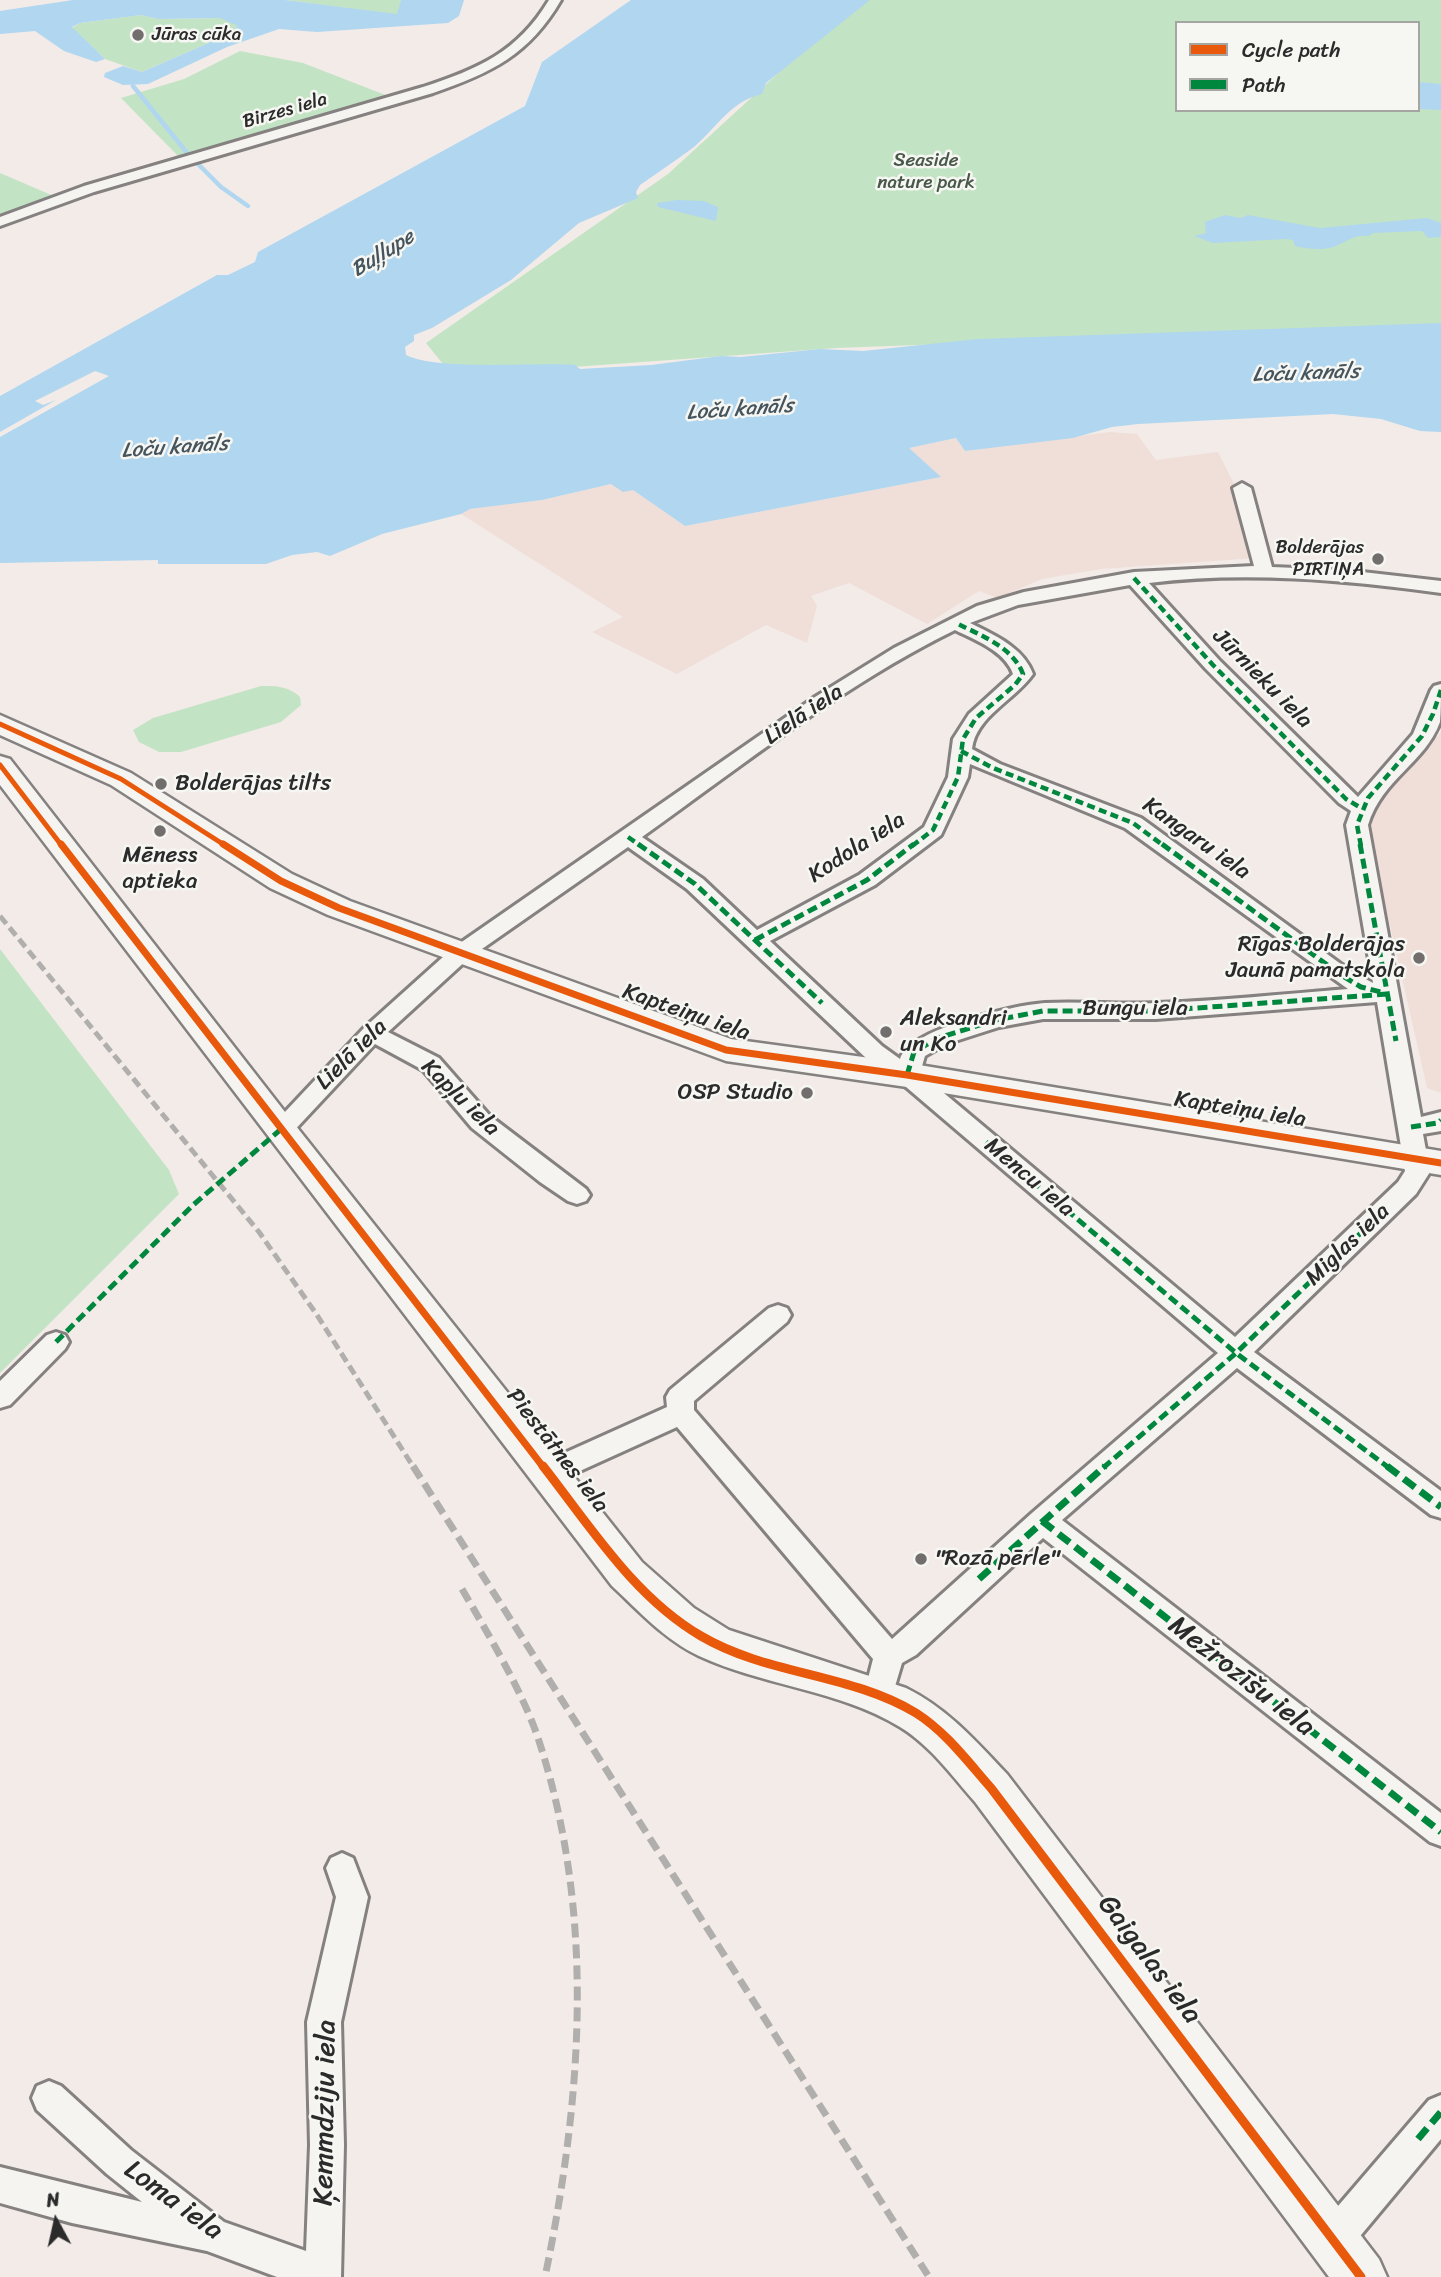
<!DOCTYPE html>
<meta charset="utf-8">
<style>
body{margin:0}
#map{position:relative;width:1441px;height:2277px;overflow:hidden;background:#f2ebe8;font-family:Sriracha,sans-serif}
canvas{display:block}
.legend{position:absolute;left:1175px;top:21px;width:245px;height:91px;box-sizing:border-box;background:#f6f6f2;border:2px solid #a5a5a2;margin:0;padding:9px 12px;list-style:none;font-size:21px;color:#2b2b2b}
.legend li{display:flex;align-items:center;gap:14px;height:35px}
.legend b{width:35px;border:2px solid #a5a5a2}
.north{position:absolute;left:21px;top:2186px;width:70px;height:70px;-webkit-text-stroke:5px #f6f6f2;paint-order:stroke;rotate:352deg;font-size:19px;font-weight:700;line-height:28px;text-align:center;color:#2b2b2b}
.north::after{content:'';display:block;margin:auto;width:24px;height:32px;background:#2b2b2b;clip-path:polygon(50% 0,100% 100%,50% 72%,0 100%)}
</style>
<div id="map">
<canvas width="1441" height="2277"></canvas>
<ul class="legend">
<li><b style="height:9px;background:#e8590c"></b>Cycle path</li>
<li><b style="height:9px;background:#00873e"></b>Path</li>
</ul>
<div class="north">N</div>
</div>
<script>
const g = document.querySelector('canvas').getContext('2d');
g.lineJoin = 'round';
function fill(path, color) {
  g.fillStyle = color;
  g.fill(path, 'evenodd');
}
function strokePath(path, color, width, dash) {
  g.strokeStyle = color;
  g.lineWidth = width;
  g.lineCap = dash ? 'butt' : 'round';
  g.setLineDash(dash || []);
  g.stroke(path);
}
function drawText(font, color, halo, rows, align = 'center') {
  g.font = font + ' Sriracha,sans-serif';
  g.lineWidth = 5;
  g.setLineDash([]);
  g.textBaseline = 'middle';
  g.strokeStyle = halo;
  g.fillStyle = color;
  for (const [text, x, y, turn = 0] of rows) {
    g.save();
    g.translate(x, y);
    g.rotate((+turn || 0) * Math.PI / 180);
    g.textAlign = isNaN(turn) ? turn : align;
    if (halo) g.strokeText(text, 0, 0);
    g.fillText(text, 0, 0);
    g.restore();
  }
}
const built = new Path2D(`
 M 1110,432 L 1137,434 L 1156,460 L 1218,452 L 1235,486 L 1256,558 L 1101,569 L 1042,579 L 998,598 L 979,591 L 927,624 L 849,583 L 811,596 L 817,606 L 807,643 L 766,625 L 677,674 L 592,632 L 623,617 L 461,514 L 469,509 L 542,500 L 611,484 L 633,490 L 685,526 L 940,477 L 908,448 L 956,438 L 965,451 Z
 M 1441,732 L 1441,1093 L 1427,1088 L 1368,828 L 1376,802 Z`);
const green = new Path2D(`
 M 285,0 L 401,0 L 398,15 Z
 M 864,0 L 1441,0 L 1441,326 L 836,348 L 490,373 L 447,369 L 426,343 L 668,174 L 845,12 ZM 1177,23 L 1418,23 L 1418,110 L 1177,110 Z
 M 141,15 L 158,19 L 221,18 L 239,26 L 220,38 L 142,72 L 105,59 L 72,28 L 80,23 Z
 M 240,51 L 303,63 L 388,96 L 179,157 L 121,98 L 184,79 Z
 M 0,173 L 56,197 L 0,217 Z
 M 261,686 C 277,686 288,686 300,697 L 301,705 L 281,722 L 181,752 L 159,752 L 139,742 L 133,730 L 153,718 Z
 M 0,949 L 169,1170 L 179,1194 L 0,1373 Z`);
const water = new Path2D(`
 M 73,0 L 285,0 L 397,14 L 401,0 L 464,0 L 459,16 L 448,23 L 317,32 L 279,29 L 227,47 L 148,84 L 123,85 L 104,77 L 105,73 L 123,66 L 142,72 L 220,38 L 238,26 L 220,18 L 158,19 L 141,15 L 80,23 L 72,27 L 105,59 L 96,62 L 64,51 L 35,31 L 0,34 L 0,11 Z
 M 631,0 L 870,0 L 766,83 L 762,94 C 731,101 716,128 694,147 C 677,160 658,172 640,185 L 636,192 L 638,198 L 579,223 L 511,280 L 432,328 L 414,335 L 414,341 L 405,347 L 406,355 C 437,371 535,362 575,365 L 580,369 L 651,365 L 721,356 L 741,357 L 820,349 L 863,351 L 978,339 L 1441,323 L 1441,432 L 1420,431 L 1381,419 L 1333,414 L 1138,424 L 1112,427 L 1073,438 L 965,451 L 956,438 L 909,448 L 941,477 L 685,526 L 633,490 L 623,492 L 611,484 L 542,500 L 470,509 L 461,514 L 382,534 L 330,556 L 317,552 L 292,555 L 266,564 L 158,564 L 158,560 L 0,563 L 0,396 L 217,275 L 228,275 L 255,262 L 258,252 L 525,106 L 542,62 Z
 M 1418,82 L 1441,84 L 1441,110 L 1418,109 Z
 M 677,200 L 704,201 L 718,207 L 716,221 L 658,207 L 657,203 Z
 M 1225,215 L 1241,218 L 1248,215 L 1320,228 L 1427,218 L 1441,223 L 1441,237 L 1428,238 L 1422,231 L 1373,233 L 1369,236 C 1354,235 1350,240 1336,246 C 1323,251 1308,249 1295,246 L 1293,240 L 1286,239 L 1213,243 L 1194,236 L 1206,233 L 1205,222 Z`);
const pier = new Path2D(`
 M 95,371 L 109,376 L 0,437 L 0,432 L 56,400 L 43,405 L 35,401 Z`);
const stream = new Path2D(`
 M 133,86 L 188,154
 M 196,162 L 221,187 L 248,206`);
const street = new Path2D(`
 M 549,0 L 561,0 C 529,55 491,73 433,93 L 94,192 L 0,226 L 0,217 L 84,186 L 423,87 C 478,69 518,52 549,0 Z
 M 1242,483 L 1251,488 L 1272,567 L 1345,570 L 1441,581 L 1441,593 C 1344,580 1246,571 1149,583 L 1220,661 L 1358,797 L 1413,734 L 1431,690 L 1434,686 L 1441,684 C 1441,696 1441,712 1440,722 C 1425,763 1382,779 1368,825 L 1421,1117 L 1441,1112 L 1441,1131 L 1423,1134 L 1430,1172 L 1416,1194 L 1254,1352 L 1441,1491 L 1441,1518 L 1431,1515 L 1237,1368 L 1062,1520 L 1441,1813 L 1441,1846 L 1430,1842 L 1043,1538 L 916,1655 L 902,1663 L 890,1703 L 879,1707 L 868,1703 L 864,1694 L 873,1659 L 677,1427 L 560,1480 L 550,1483 L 540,1480 L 536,1472 L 540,1464 L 667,1407 L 666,1397 L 670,1390 L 769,1308 L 778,1305 L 787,1308 L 791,1315 L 787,1322 L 694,1401 L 694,1410 L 892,1639 L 1032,1513 L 1218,1353 L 899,1081 L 866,1058 L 687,889 L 628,847 L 469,958 L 388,1032 L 439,1058 L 490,1116 L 586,1189 L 590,1195 L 586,1201 L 577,1204 L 568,1201 L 540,1182 L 472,1128 L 423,1070 L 375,1044 L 289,1136 L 280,1138 L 271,1136 L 268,1130 L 364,1028 L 453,948 L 815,697 L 894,648 L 977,606 L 1024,592 L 1134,572 L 1254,566 L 1233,488 ZM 1130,585 L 1206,669 L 1339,803 L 1351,811 L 1346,825 L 1373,983 L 1349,970 L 1141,818 L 1000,764 L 972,749 C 976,716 1015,700 1033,674 C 1023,647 994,635 970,623 L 1018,605 ZM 955,630 C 975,640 1005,651 1013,674 L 969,714 L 953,739 L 948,777 L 924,827 L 859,875 L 757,930 L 703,879 L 642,837 C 743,765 843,685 955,630 ZM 970,764 L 1125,828 L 1348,989 C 1284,994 1220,1001 1157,1003 C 1119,1005 1082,1001 1045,1003 C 1014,1005 909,1029 900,1059 L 882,1046 L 770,941 L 875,885 L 941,835 L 968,777 ZM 1377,1002 L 1405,1171 L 1398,1182 L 1235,1337 L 920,1073 L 925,1056 L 946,1044 L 999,1027 L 1043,1019 L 1156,1019 Z
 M 56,1332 L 65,1335 L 69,1342 L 65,1349 L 10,1405 L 0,1408 L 0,1381 L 47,1335 Z
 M 342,1853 L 353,1858 L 368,1897 L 341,2022 L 344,2145 L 341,2277 L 277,2277 L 207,2251 L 72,2223 L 0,2203 L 0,2167 L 142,2202 L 107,2174 L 37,2110 L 32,2098 L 37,2086 L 49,2081 L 61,2086 L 131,2150 L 224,2222 L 306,2251 L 310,2145 L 307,2022 L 336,1897 L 326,1868 L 331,1858 Z
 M 1441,2095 L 1441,2139 L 1346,2253 L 1333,2258 L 1320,2253 L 1315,2240 L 1320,2227 L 1429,2100 Z`);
const secondary = new Path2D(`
 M 0,715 L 131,773 L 292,874 L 350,901 L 731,1039 L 907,1063 L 1441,1151 L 1441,1175 L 907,1087 L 726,1061 L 328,915 L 270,888 L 111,785 L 0,735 Z
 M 0,756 L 10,759 L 292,1121 L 642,1562 L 694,1608 L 729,1630 L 906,1688 C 948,1709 975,1740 1007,1774 L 1379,2259 L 1387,2277 L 1329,2277 L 975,1802 C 952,1776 930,1745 900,1727 C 840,1690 764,1686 699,1656 C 665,1640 639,1611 612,1586 L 0,785 Z`);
const railFar1 = new Path2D(`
 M 0,916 L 259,1232 L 317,1315 L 414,1468`);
const rail = new Path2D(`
 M 413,1466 L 929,2277
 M 462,1589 C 487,1632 524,1694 539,1741 C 596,1916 582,2099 545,2277`);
const quietFar2 = new Path2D(`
 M 1134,578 L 1213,665 L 1346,799 L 1361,808
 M 961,751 L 993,768 L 1133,823 L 1164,846
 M 628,837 L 641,846
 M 912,846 L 933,830 L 958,777 L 963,739 L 976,718 L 1015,685 L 1023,674 C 1013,647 980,635 956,623
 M 1361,846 L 1357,825 L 1368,798 L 1422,736 L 1433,714 L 1441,690`);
const quietFar1 = new Path2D(`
 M 638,844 L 695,884 L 822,1003
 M 1162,844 L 1341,975 L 1361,987 L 1381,992
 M 1360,844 L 1396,1041
 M 755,940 L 867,880 L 914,844
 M 907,1075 L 914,1052 L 938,1038 L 996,1020 L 1043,1011 L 1156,1011 L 1388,994
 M 1411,1127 L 1438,1123 L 1441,1120
 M 986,1142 L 1236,1353 L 1389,1468
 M 56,1342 L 192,1206 L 280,1130
 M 1103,1468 L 1236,1353 L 1390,1205`);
const quiet = new Path2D(`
 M 1387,1466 L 1441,1507
 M 1042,1521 L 1441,1832
 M 979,1579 L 1105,1466
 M 1418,2139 L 1441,2112`);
const cyclewayFar2 = new Path2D(`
 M 0,724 L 121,779 L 226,846
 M 0,765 L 62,846`);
const cyclewayFar1 = new Path2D(`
 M 61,844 L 544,1468
 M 223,844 L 281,881 L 339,908 L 726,1050 L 907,1075 L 1441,1163`);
const cycleway = new Path2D(`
 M 543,1466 C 590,1526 634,1597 701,1636 C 767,1675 850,1673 916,1713 C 946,1732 968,1762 991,1788 L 1361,2277`);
const markers = [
 [138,35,7,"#716e6d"],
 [1378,559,7,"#716e6d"],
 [161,784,7,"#716e6d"],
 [160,831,7,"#716e6d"],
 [1419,958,7,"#716e6d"],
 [886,1032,7,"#716e6d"],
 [807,1093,7,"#716e6d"],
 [921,1559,7,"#716e6d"]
];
const farPoinames = [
 ["Jūras cūka",152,35],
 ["Bolderājas",1364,548,"right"],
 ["PIRTIŅA",1364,570,"right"]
];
const farStreetnames = [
 ["Birzes iela",285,111,-16]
];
const farParknames = [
 ["Seaside",926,161],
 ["nature park",926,183]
];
const farWaternames = [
 ["Buļļupe",383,254,-32],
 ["Loču kanāls",1306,374,-2],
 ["Loču kanāls",740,410,-4],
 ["Loču kanāls",175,448,-4]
];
const streetNames = [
 ["Jūrnieku iela",1262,679,45],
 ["Lielā iela",804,715,-34],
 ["Kangaru iela",1196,839,35],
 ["Kodola iela",857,848,-33],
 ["Bungu iela",1135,1009],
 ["Kapteiņu iela",686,1013,19],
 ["Lielā iela",352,1055,-45],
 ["Kapļu iela",460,1098,44],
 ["Kapteiņu iela",1240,1110,9],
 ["Mencu iela",1029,1178,40],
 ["Miglas iela",1348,1245,-44],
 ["Piestātnes iela",557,1451,52]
];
const poiNames = [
 ["Bolderājas tilts",175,784],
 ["Mēness",160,856,"center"],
 ["aptieka",160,882,"center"],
 ["Rīgas Bolderājas",1405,945,"right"],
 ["Jaunā pamatskola",1405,971,"right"],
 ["Aleksandri",900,1019],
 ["un Ko",900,1045],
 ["OSP Studio",793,1093,"right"],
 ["\"Rozā pērle\"",935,1559]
];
const nearStreetnames = [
 ["Mežrozīšu iela",1241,1677,38],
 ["Gaigalas iela",1149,1960,53],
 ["Ķemmdziju iela",326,2113,-89],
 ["Loma iela",173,2201,36]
];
fill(built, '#f0dfd8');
fill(green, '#c3e4c4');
fill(water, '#b0d6f0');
fill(pier, '#f2ebe8');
strokePath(stream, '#b0d6f0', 4.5);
strokePath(street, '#858180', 6);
strokePath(secondary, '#858180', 5);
fill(street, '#f5f4f1');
fill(secondary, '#f5f4f1');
strokePath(railFar1, '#b0afad', 5, [10, 5]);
strokePath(rail, '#b0afad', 7, [14, 7]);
strokePath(quietFar2, '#00873e', 4.5, [8, 4.5]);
strokePath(quietFar1, '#00873e', 5, [10, 5]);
strokePath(quiet, '#00873e', 7, [14, 7]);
strokePath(cyclewayFar2, '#e8590c', 5);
strokePath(cyclewayFar1, '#e8590c', 7);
strokePath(cycleway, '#e8590c', 9);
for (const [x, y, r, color] of markers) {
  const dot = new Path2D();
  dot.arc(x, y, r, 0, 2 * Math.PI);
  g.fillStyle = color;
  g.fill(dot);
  strokePath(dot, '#f6f6f2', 2.5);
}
drawText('19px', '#2b2b2b', '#f6f6f2', farPoinames, 'left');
drawText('19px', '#2b2b2b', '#f6f6f2', farStreetnames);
drawText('19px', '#48584a', '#f6f6f2', farParknames);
drawText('italic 21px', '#45545d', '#f6f6f2', farWaternames);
drawText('23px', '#2b2b2b', '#f6f6f2', streetNames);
drawText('23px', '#2b2b2b', '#f6f6f2', poiNames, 'left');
drawText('28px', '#2b2b2b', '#f6f6f2', nearStreetnames);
</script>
